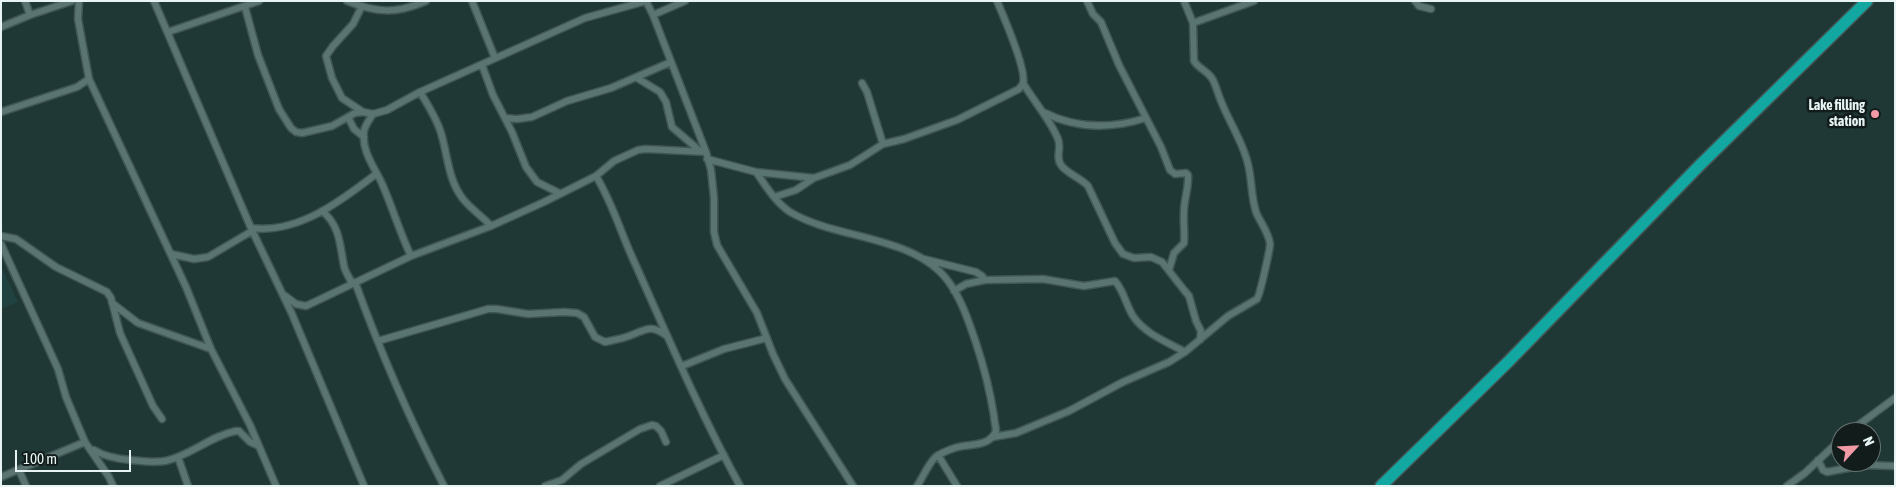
<!DOCTYPE html>
<style>
body{margin:0}
#map{position:relative;width:1896px;height:487px;overflow:hidden;background:#1f3735;font-family:"Asap Condensed",sans-serif}
canvas{display:block}
.frame{position:absolute;inset:0;border:2px solid #e6f5f3;pointer-events:none}
.north{position:absolute;left:1831px;top:422px;width:50px;height:50px;box-sizing:border-box;background:#111c1b;border:1px solid #667371;border-radius:50%;rotate:65deg;font-size:14px;font-weight:700;line-height:20px;text-align:center;color:#e6f5f3}
.north::after{content:'';display:block;margin:auto;width:18px;height:22px;background:#f39aa7;clip-path:polygon(50% 0,100% 100%,50% 72%,0 100%)}
.scale{position:absolute;left:15px;top:450px;width:116px;height:22px;box-sizing:border-box;border:2px solid #e6f5f3;border-top:0;padding-left:6px;font-size:15px;line-height:18px;white-space:nowrap;color:#e6f5f3;-webkit-text-stroke:4px #111c1b;paint-order:stroke}
</style>
<div id="map">
<canvas width="1896" height="487"></canvas>
<div class="frame"></div>
<div class="north">N</div>
<div class="scale">100 m</div>
</div>
<script>
const g = document.querySelector('canvas').getContext('2d');
g.lineJoin = 'round';
function fill(path, color) {
  g.fillStyle = color;
  g.fill(path, 'evenodd');
}
function strokePath(path, color, width, dash) {
  g.strokeStyle = color;
  g.lineWidth = width;
  g.lineCap = dash ? 'butt' : 'round';
  g.setLineDash(dash || []);
  g.stroke(path);
}
function drawText(font, color, halo, rows, align = 'center') {
  g.font = font + ' "Asap Condensed",sans-serif';
  g.lineWidth = 5;
  g.setLineDash([]);
  g.textBaseline = 'middle';
  g.strokeStyle = halo;
  g.fillStyle = color;
  for (const [text, x, y, turn = 0] of rows) {
    g.save();
    g.translate(x, y);
    g.rotate((+turn || 0) * Math.PI / 180);
    g.textAlign = isNaN(turn) ? turn : align;
    if (halo) g.strokeText(text, 0, 0);
    g.fillText(text, 0, 0);
    g.restore();
  }
}
const built = new Path2D(`
 M 1,266 L 18,302 L 1,309 Z`);
const street = new Path2D(`
 M 25,1 L 30,15
 M 79,1 L 78,19 L 89,79 L 186,287 L 211,349 L 250,425 L 276,486
 M 154,1 L 251,228 L 292,314 L 364,486
 M 347,1 C 377,13 396,14 426,1
 M 472,1 L 495,58
 M 646,1 L 653,15 L 706,152 L 711,170 L 714,198 L 714,232 L 717,245 L 757,313 L 773,354 L 785,379 L 853,486
 M 1087,1 L 1093,14 L 1101,22 L 1119,65 L 1161,147 L 1170,170 L 1175,174 L 1186,173 L 1188,175 C 1189,188 1184,199 1184,211 C 1183,221 1185,232 1184,243 L 1174,253 L 1169,270
 M 1415,1 L 1419,6 L 1431,9
 M 362,6 L 353,24 L 333,46 L 326,56 L 332,78 L 342,98 L 363,112
 M 245,7 L 258,55 L 279,109 L 291,128 L 296,132 L 302,133 L 332,126 L 355,113 L 363,112 L 373,114 L 387,110 L 420,92 L 585,18 L 646,1
 M 653,15 L 685,1
 M 1193,23 L 1254,1
 M 1,27 L 30,15 L 72,1
 M 168,32 L 259,1
 M 482,65 L 493,95 L 512,132 L 526,167 L 537,182 L 559,193
 M 637,78 L 660,92 L 666,102 L 672,127 L 700,151
 M 862,83 L 867,92 L 883,144
 M 1023,83 C 1033,100 1051,121 1058,139 C 1062,148 1055,157 1061,165 C 1067,174 1080,177 1088,186 L 1115,243 L 1123,254 L 1134,258 L 1151,257 L 1162,262 L 1184,290 L 1189,296 L 1196,321 L 1201,331 L 1200,340
 M 420,92 C 428,105 437,119 441,133 C 448,156 448,180 463,199 C 471,209 483,217 491,226
 M 1,112 L 77,87 L 89,79
 M 1043,112 C 1076,129 1111,129 1146,118
 M 373,114 C 370,119 365,125 364,131 C 361,152 376,169 383,186 C 393,209 400,233 411,256
 M 348,117 L 354,129 L 364,137
 M 505,118 L 517,119 L 532,117 L 567,101 L 611,88 L 671,62
 M 707,159 L 756,172 L 814,178 L 850,165 L 883,144 L 904,139 L 957,120 L 1019,89 C 1020,87 1023,85 1023,83 C 1027,70 1003,15 997,1
 M 756,172 C 766,186 775,202 790,212 C 837,240 914,235 948,281 C 961,298 969,322 976,343 C 984,367 990,391 994,416 C 994,422 996,426 996,431 C 990,445 976,444 963,446 C 955,447 943,452 937,456 C 930,460 922,479 917,486
 M 596,176 C 613,204 620,231 633,259 C 667,335 700,413 740,486
 M 774,197 L 796,190 L 814,178
 M 322,211 C 340,225 340,246 344,266 C 345,272 350,278 352,284
 M 251,228 C 298,234 341,201 376,174
 M 1,236 L 16,239 L 56,267 L 107,292 L 111,298 L 120,333 L 153,406 L 162,419
 M 1,244 L 58,369 L 66,397 L 79,428 L 85,442 L 109,477 L 113,486
 M 171,254 L 194,259 L 208,257 L 252,231
 M 924,259 L 976,272 L 982,276 L 985,280
 M 355,282 C 380,351 410,420 444,486
 M 954,291 L 966,284 L 985,280 L 1043,279 L 1084,286 L 1115,281 C 1124,291 1126,305 1133,316 C 1145,334 1167,342 1185,352
 M 284,295 L 296,304 L 306,306 L 411,256 L 491,226 L 544,202 L 596,176 L 614,161 L 638,150 L 646,149 L 706,152
 M 112,303 L 138,323 L 211,349
 M 378,341 L 488,309 L 497,309 L 528,314 L 564,312 L 577,313 L 584,317 L 595,337 L 605,342 C 613,340 621,339 629,336 C 646,330 650,323 667,336
 M 682,366 L 724,349 L 767,338
 M 1849,432 L 1895,398
 M 993,437 L 1016,433 L 1069,411 L 1123,382 L 1169,362 L 1185,352 L 1228,316 L 1257,299 C 1260,295 1270,249 1270,244 C 1269,233 1260,222 1256,212 C 1251,196 1252,180 1248,164 C 1243,142 1229,122 1221,101 C 1218,94 1216,86 1213,80 C 1208,71 1199,69 1194,61 L 1193,23 L 1184,1
 M 94,450 C 105,457 118,459 131,460 C 141,461 154,463 165,461 C 190,456 210,436 236,431 L 239,431 L 250,442 L 259,446
 M 938,455 L 957,486
 M 178,457 L 188,486
 M 1818,460 L 1823,470 L 1827,472 L 1864,465 L 1895,466
 M 19,470 L 26,486
 M 1,477 L 85,442
 M 545,486 L 562,480 L 581,464 L 640,429 L 652,425 L 656,426 L 661,431 L 666,442
 M 660,486 L 724,455
 M 1787,486 L 1805,473 L 1841,439`);
const highway = new Path2D(`
 M 1381,486 L 1508,362 L 1699,166 L 1867,1`);
const markers = [
 [1875,114,5,"#f39aa7"]
];
const poiNames = [
 ["Lake filling",1865,106],
 ["station",1865,122]
];
fill(built, '#204341');
strokePath(street, '#405655', 9);
strokePath(highway, '#405655', 14);
strokePath(street, '#597471', 6);
strokePath(highway, '#13a7a1', 11);
for (const [x, y, r, color] of markers) {
  const dot = new Path2D();
  dot.arc(x, y, r, 0, 2 * Math.PI);
  g.fillStyle = color;
  g.fill(dot);
  strokePath(dot, '#111c1b', 2);
}
drawText('bold 14px', '#e6f5f3', '#111c1b', poiNames, 'right');
</script>
